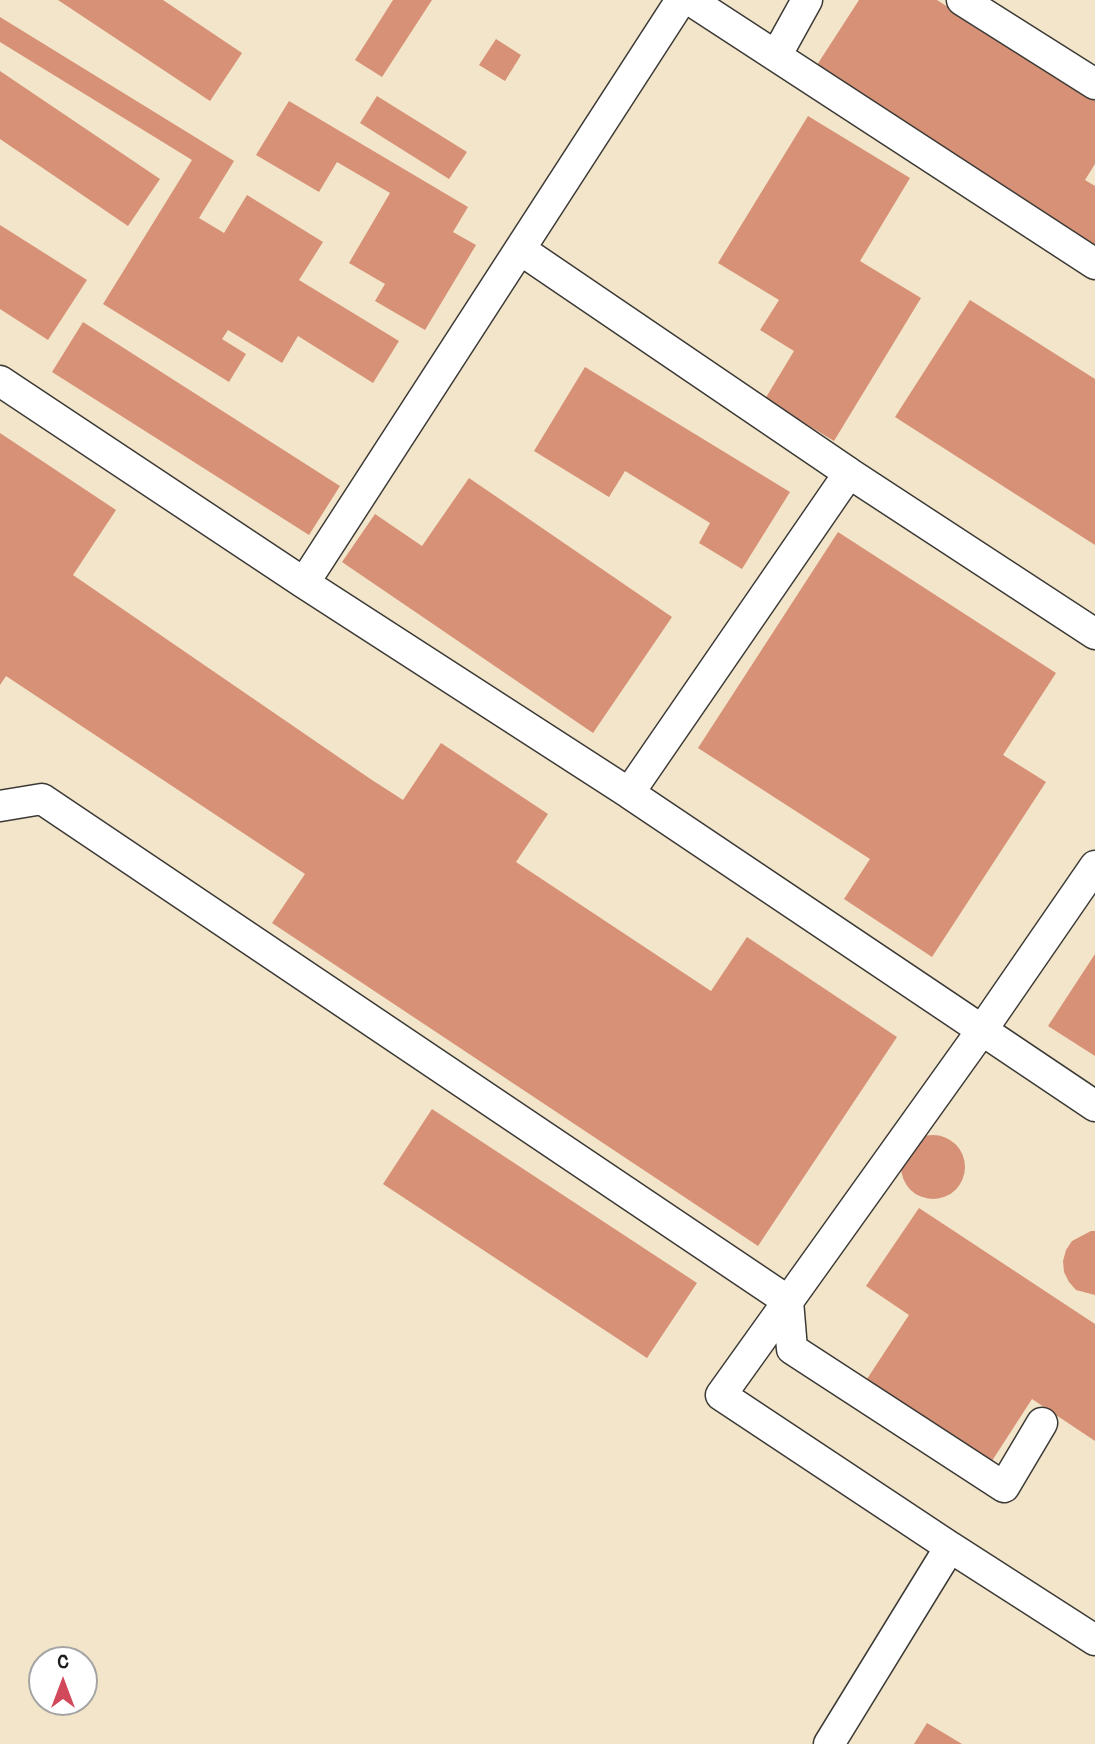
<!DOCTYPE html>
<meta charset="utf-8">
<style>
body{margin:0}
#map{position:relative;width:1095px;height:1744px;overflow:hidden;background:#f3e5ca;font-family:Pangolin,sans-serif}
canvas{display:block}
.north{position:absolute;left:28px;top:1646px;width:70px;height:70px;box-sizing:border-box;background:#fff;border:2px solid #a4a4a4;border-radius:50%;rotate:0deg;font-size:19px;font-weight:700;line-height:28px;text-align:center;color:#1c1c1c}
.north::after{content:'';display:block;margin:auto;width:24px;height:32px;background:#d1495b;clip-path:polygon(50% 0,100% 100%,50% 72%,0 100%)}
</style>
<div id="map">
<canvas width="1095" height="1744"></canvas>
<div class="north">С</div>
</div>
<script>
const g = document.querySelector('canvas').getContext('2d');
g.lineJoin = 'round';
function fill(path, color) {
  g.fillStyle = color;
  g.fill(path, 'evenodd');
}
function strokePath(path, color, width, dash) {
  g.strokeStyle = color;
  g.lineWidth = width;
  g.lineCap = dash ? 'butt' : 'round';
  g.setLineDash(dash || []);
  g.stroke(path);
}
const building = new Path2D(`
 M 58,0 L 163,0 L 242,53 L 210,101 Z
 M 393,0 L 432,0 L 382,77 L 355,60 Z
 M 859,0 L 937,0 L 1095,101 L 1095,164 L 1085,180 L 1095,186 L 1095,248 L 815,68 Z
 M 0,17 L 234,161 L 199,218 L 224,233 L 247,195 L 323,242 L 299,280 L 399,341 L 373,383 L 298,336 L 282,363 L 228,330 L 222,339 L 246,354 L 229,382 L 103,304 L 192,160 L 0,42 Z
 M 496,39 L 521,55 L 505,81 L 479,65 Z
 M 0,71 L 160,179 L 128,226 L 0,139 Z
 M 377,96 L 467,152 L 449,179 L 360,123 Z
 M 289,101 L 468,207 L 453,232 L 476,245 L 425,330 L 375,301 L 385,284 L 349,263 L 390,193 L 337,162 L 319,192 L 256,155 Z
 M 808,116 L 910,178 L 860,261 L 921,298 L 834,441 L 765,399 L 794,351 L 760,330 L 779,300 L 718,263 Z
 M 0,225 L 87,280 L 48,340 L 0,309 Z
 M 970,300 L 1095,379 L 1095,545 L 895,417 Z
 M 83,322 L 340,486 L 309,535 L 52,372 Z
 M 585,367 L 790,492 L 742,569 L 699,543 L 710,523 L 625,471 L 609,497 L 534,451 Z
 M 0,433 L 116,510 L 73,575 L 369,778 L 403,800 L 441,743 L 548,814 L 516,862 L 711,991 L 747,937 L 897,1037 L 758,1246 L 272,923 L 305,874 L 6,676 L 0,685 Z
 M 469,478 L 672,617 L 593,733 L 342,562 L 375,514 L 422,546 Z
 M 838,532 L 1056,673 L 1003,755 L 1046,782 L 932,957 L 844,899 L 870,859 L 698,748 Z
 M 1095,954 L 1095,1056 L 1048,1026 Z
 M 432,1109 L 697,1283 L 647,1358 L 383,1184 Z
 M901 1167a32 32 0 1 1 64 0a32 32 0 1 1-64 0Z
 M 919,1208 L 1095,1324 L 1095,1441 L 1032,1399 L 990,1464 L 865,1382 L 909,1315 L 866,1286 Z
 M 1091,1231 L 1095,1231 L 1095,1295 L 1076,1290 L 1069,1282 L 1064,1272 L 1063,1261 L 1066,1250 L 1072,1241 Z
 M 927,1723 L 962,1744 L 914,1744 Z`);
const minor = new Path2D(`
 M 690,0 L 1095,264
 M 962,0 L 1095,84
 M 776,56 L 807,0
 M 521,250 L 849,473
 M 0,381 L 304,583 L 629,793
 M 304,583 L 681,0
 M 1095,634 L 849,473 L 629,793 L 1095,1106
 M 0,806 L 42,799 L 788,1301 L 792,1349 L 1004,1487 L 1042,1423
 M 950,1547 L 721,1395 L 982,1030 L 1095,866
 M 829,1744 L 950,1547 L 1095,1640`);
fill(building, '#d79176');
strokePath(minor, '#3c3a36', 33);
strokePath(minor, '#fff', 30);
</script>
